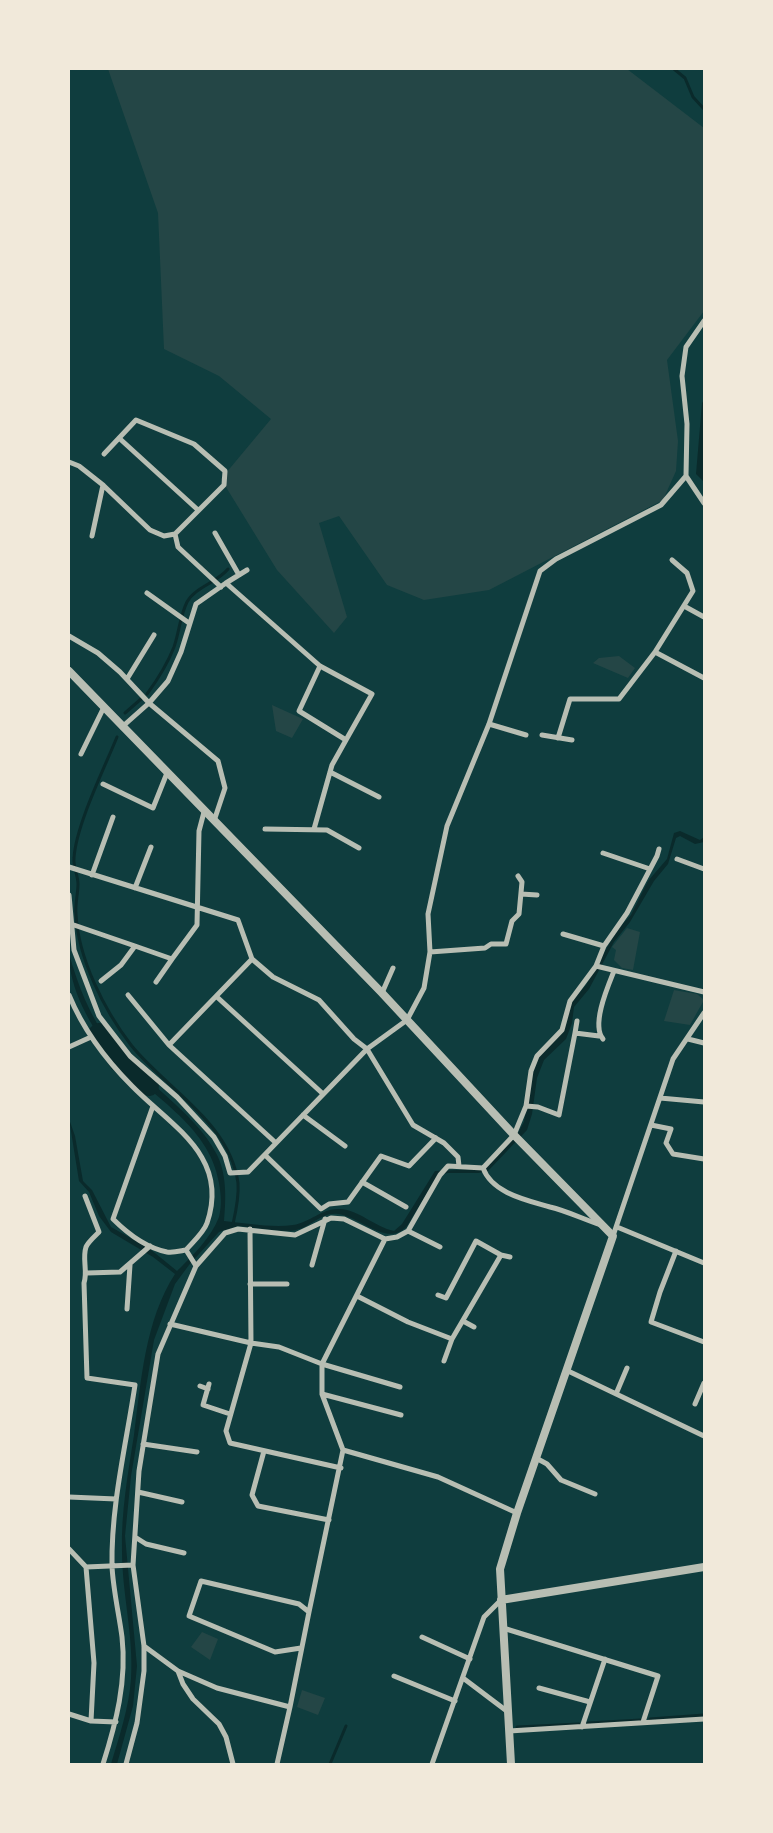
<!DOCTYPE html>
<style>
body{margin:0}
#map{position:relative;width:773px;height:1833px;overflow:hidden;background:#0f3d3e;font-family:"Titillium Web",sans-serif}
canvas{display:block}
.frame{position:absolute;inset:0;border:70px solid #f1e9da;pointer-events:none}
</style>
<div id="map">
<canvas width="773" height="1833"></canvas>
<div class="frame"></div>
</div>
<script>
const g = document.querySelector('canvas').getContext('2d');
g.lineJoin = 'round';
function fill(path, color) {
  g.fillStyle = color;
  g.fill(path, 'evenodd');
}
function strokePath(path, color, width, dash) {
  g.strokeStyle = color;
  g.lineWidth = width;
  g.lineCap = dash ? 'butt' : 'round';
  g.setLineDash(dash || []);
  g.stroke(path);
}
const green = new Path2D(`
 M 108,69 L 627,69 L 704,128 L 704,311 L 667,360 L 678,441 L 676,471 L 663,500 L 489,590 L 424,600 L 387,585 L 339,516 L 319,523 L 347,617 L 334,633 L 277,570 L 221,479 L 271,419 L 219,376 L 164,349 L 158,213 Z
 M 619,656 L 635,668 L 628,678 L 593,663 L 599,658 Z
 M 272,705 L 303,719 L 292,738 L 276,731 Z
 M 627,928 L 640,932 L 633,970 L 622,968 L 614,960 L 616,950 L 612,947 Z
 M 674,990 L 697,994 L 704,1000 L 690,1025 L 664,1021 Z
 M 202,1632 L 218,1639 L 210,1660 L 191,1647 Z
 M 302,1690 L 325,1698 L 318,1715 L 297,1707 Z`);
const water = new Path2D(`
 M 704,400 L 704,482 L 696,474 L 702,403 Z
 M 680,831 L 700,840 L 704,837 L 704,842 L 695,844 L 680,836 L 676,838 L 668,864 L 654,881 L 630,922 L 614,942 L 589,989 L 574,1007 L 572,1023 L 566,1039 L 544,1060 L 537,1078 L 532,1114 L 527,1130 L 488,1171 L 478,1173 L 448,1173 L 438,1175 L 407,1226 C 388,1248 361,1217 338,1214 C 321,1212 311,1227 296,1230 C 281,1233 254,1227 238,1226 L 219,1232 L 189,1265 L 175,1284 L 154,1340 L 131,1476 L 125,1536 L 137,1666 L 133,1706 L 117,1764 L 111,1764 C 119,1737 129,1708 131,1679 C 134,1637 122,1594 122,1551 C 121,1512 128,1473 134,1435 C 141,1382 145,1320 175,1274 L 153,1257 L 111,1232 L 99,1216 L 89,1192 L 79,1181 L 69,1119 L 75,1136 L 83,1181 L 92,1190 L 111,1227 L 150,1249 L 177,1271 C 193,1255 211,1238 219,1217 C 222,1205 221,1195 219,1183 C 209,1123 148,1096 112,1053 C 90,1026 69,988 69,954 C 78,985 90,1018 111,1043 C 141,1080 195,1112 216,1153 C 227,1173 226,1199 224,1221 C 245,1223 272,1228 293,1225 C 311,1222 322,1208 340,1209 C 359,1210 375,1227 394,1231 L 402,1224 L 435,1171 L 479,1169 L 491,1162 L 518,1133 L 524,1122 L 533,1069 L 539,1056 L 563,1032 L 572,1001 L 586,985 L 617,930 L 631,915 L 648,881 L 667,859 L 674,833 Z`);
const stream = new Path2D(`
 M 674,69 L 685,78 L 693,97 L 704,109
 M 147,694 C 158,679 167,665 174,647 C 179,633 180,616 187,602 C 195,587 218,582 228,569
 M 125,713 L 141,699
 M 117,737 C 104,769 76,825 74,858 C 73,867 78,875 78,884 C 78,894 75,904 76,914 C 78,958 104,1010 131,1045 C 166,1089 230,1122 238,1183 C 239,1196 236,1211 233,1224
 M 650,1719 L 704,1715
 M 588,1723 L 641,1720
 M 517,1727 L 579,1724
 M 330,1764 L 346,1726`);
const river = new Path2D(`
 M 99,1033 L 119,1062 L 149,1086`);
const minor = new Path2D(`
 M 704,321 L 686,347 L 682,376 L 687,424 L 686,476 L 704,503
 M 119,438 L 198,510
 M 69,462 L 79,466 L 103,485 L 150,530 L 164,536 L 175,534 L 224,485 L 225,471 L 194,444 L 136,420 L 104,454
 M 215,533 L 239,575
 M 175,534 L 178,547 L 221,587
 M 92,536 L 103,485
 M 226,583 L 247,570
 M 147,593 L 189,623
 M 684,606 L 704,617
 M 69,636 L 98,653 L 120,672 L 149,703 L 218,761 L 225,788 L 214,821
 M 655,652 L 704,678
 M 127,679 L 154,635
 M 489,724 L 526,735
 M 122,727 L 149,703 L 168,681 L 181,652 L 196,604 L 226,583 L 320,666 L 372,694 L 346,740 L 299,711 L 320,666
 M 542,735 L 572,740
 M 558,738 L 570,699 L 619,699 L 655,652 L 693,591 L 687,573 L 672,560
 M 81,754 L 104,707
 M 330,772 L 379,797
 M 103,784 L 153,808 L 167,773
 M 265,829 L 327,830 L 359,848
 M 314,829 L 332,765 L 346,740
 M 603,853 L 650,869
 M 677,859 L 704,869
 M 69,867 L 238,920 L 252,959 L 273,977 L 319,1000 L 354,1039 L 367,1049 L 413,1125 L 444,1143 L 458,1157 L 459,1166
 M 92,875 L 113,817
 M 135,888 L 151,847
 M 521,894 L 537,895
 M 69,895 L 74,950 L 99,1016 L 130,1056 L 177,1097 L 214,1137 L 225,1156 L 230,1173 L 248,1172 L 367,1049 L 407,1020 L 424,988 L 430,952 L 428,914 L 447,826 L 489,724 L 540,571 L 556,559 L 661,505 L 686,476
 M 71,924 L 135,946
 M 563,934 L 604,946
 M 430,952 L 485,948 L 491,944 L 506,944 L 512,921 L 519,914 L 522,882 L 518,876
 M 252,959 L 169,1045 L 276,1143
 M 596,966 L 704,992
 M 101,981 L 121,965 L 135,946 L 172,959 L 197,925 L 199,831 L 204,812
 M 156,982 L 172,959
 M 382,993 L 393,968
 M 69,995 C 83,1029 106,1060 132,1086 C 171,1126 230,1156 207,1223 C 204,1232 193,1242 186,1250 C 180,1251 173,1253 167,1252 C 147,1248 127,1233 113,1219 L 153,1106
 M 128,995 L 169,1045
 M 217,997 L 322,1093
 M 575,1033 L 577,1021
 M 603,1039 C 591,1025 608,986 614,971
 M 688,1039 L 704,1043
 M 69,1047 L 91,1037
 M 660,1098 L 704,1102
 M 526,1106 L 538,1107 L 559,1115 L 575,1033 L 599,1036
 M 303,1115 L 345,1146
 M 651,1125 L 671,1129 L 666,1143 L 673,1154 L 704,1159
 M 265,1155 L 321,1209 L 329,1204 L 348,1202 L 381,1156 L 409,1166 L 436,1138
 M 483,1168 C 492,1193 526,1200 550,1207 C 567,1211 583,1219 601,1225
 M 362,1182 L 406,1207
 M 85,1196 L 99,1232 C 95,1236 88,1242 86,1247 C 82,1259 88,1271 84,1283 L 87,1378 L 135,1385 C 126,1445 111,1505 112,1566 C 113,1589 119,1614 122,1637 C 127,1681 116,1723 103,1764
 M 617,1227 L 704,1263
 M 250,1229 L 251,1343 L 279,1347 L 322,1364 L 400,1387
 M 408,1231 L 440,1247
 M 613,1236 L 673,1059 L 704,1013
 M 186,1250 L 196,1266
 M 676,1251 L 660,1292 L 651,1322 L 704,1342
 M 501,1255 L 510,1257
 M 312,1265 L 325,1219
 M 87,1273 L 120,1272 L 150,1246
 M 250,1284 L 287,1284
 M 438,1295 L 446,1298 L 476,1241 L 501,1255 L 452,1339 L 444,1361
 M 357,1296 L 408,1322 L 452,1339
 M 127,1309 L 130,1265
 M 463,1321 L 474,1327
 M 170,1324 L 251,1343 L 226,1431 L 230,1443 L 341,1468
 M 566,1370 L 704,1436
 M 209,1384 L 203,1405 L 230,1414
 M 200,1386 L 208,1389
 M 322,1394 L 401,1415
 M 616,1394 L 627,1368
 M 695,1404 L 704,1383
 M 143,1444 L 197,1452
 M 343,1450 L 438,1477 L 517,1513
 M 264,1451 L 252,1495 L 258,1506 L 329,1520
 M 536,1458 L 547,1464 L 561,1480 L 595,1494
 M 138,1492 L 182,1502
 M 69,1497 L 116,1499
 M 135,1537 L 146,1544 L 184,1553
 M 69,1549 L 86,1567 L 94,1663 L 91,1721
 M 86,1567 L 133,1565
 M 309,1612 L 343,1450 L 322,1394 L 322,1364 L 385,1239
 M 503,1628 L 658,1676 L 643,1722
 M 422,1637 L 470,1659
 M 144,1646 L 178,1671 L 217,1688 L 290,1707 L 277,1764
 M 178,1671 L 183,1684 L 193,1699 L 219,1724 L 226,1737 L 233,1764
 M 394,1676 L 455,1701
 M 463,1678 L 508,1712
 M 539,1688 L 590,1702
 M 290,1707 L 309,1612 L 299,1604 L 201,1581 L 189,1616 L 275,1652 L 301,1648
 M 69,1714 L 91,1721 L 116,1722
 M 582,1727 L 605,1659
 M 509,1731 L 704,1719
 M 126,1764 L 137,1723 L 144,1671 L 144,1646 L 133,1565 L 139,1471 L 158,1354 L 196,1266 L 225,1233 L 238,1229 L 295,1235 L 331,1218 L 344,1219 L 385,1239 L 397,1237 L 408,1231 L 440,1175 L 448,1166 L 483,1168 L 514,1135 L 526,1106 L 531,1071 L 537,1056 L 562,1030 L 570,1001 L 596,966 L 604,946 L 627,913 L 657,856 L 659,849
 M 432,1764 L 484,1617 L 501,1600`);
const tertiary = new Path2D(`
 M 69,671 L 382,993 L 514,1135 L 613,1236 L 517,1513 L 500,1569 L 511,1764
 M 501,1600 L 704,1567`);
fill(green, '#244646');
fill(water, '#0a2a2b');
strokePath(stream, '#0a2a2b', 3);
strokePath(river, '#0a2a2b', 20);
strokePath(minor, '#b8beb3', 5);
strokePath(tertiary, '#b8beb3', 8);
</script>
